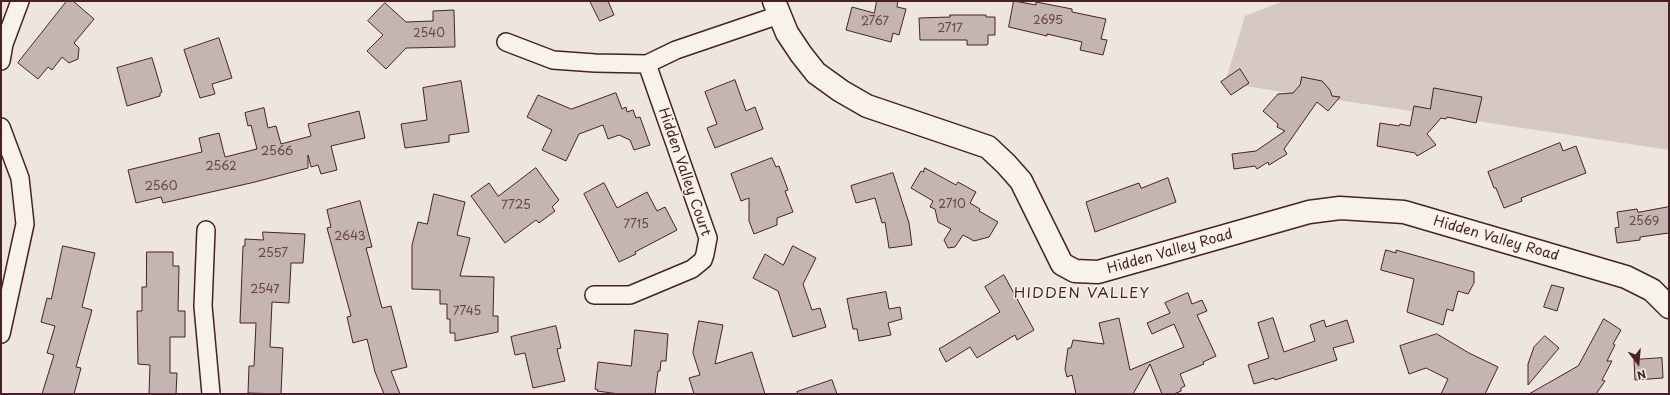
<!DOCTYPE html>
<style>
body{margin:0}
#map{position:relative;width:1670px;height:395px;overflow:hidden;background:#ece6dd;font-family:"Playpen Sans",sans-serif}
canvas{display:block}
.frame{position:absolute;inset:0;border:2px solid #4a1f2b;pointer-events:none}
.north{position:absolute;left:1618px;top:343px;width:40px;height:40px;-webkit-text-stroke:3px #f7f3e8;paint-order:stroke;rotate:164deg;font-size:11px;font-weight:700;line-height:16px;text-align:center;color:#4a1f2b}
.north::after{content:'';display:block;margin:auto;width:14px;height:18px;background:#4a1f2b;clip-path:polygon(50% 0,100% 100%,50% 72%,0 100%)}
</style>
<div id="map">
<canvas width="1670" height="395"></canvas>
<div class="frame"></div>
<div class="north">N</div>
</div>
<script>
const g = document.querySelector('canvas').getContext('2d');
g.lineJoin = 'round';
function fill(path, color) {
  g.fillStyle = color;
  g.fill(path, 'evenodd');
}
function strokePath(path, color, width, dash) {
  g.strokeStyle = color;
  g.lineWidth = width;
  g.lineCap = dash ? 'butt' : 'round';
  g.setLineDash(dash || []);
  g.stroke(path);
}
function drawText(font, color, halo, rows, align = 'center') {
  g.font = font + ' "Playpen Sans",sans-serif';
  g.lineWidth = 3;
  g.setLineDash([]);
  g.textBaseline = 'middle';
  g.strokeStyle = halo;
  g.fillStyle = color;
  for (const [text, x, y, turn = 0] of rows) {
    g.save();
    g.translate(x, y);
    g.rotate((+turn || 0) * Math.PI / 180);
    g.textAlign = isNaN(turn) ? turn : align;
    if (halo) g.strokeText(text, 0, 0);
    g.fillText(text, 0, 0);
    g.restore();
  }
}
const green = new Path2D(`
 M 1284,1 L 1669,1 L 1669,150 L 1225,83 L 1245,16 Z`);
const building = new Path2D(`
 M 67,1 L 73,1 L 94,19 L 74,43 L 79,48 L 78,59 L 69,63 L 62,57 L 52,70 L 48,67 L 38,79 L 18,63 Z
 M 590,1 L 608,1 L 614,15 L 600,21 Z
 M 877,1 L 898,1 L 897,7 L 906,9 L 899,35 L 893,33 L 891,42 L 846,30 L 852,7 L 874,13 Z
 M 1014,1 L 1036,5 L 1036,2 L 1072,9 L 1072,12 L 1106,19 L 1101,39 L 1107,40 L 1103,55 L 1080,50 L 1082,42 L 1047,34 L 1047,36 L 1009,27 Z
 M 385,3 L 406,22 L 433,21 L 433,11 L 454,10 L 455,47 L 406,48 L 386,69 L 367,51 L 383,35 L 368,21 Z
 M 950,15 L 986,15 L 986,17 L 995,17 L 995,35 L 988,35 L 988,44 L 987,45 L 967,45 L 967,40 L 920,40 L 919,18 L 950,17 Z
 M 219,38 L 232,78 L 212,84 L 215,94 L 200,98 L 184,50 Z
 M 152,58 L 162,92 L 160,93 L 160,96 L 127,106 L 117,68 Z
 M 1240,69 L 1249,83 L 1231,95 L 1221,82 Z
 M 1302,77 L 1322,81 L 1330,90 L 1332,96 L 1340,97 L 1328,111 L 1317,102 L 1284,149 L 1287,154 L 1269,165 L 1268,162 L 1257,169 L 1255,166 L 1234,169 L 1232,154 L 1256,151 L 1285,131 L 1277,127 L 1278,124 L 1263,111 L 1278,94 L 1293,93 L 1300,85 Z
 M 735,80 L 746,111 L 755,107 L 763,129 L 715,148 L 707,128 L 717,124 L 705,92 Z
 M 461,81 L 469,132 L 449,135 L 449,142 L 405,148 L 401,124 L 427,120 L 423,88 Z
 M 1434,88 L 1482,97 L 1476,123 L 1447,117 L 1446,119 L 1441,118 L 1427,134 L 1436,145 L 1417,156 L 1415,153 L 1377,146 L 1380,123 L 1399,126 L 1400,124 L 1410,126 L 1414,106 L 1430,109 Z
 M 616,93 L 622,109 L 626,107 L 627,112 L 633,110 L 636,118 L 640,117 L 650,145 L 634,150 L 630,140 L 619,135 L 608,139 L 603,125 L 579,134 L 566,161 L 542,150 L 552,130 L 527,117 L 538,95 L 571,109 Z
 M 264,108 L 268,128 L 276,126 L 281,144 L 311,136 L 308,124 L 359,111 L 365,138 L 331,146 L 337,170 L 321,174 L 318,165 L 311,167 L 308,155 L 308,168 L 255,182 L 163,203 L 161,197 L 136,203 L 128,170 L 202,152 L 199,138 L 219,133 L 225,157 L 257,149 L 251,125 L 248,126 L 245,113 Z
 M 1560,143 L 1563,151 L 1576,146 L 1586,173 L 1521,198 L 1522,201 L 1504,208 L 1496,188 L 1494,188 L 1488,172 Z
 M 772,158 L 776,167 L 779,166 L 788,190 L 785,191 L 793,212 L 777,218 L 777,225 L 754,234 L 749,221 L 749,198 L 741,201 L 731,174 Z
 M 536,168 L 559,200 L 552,207 L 555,211 L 539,223 L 536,220 L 505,243 L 471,196 L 489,183 L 498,196 Z
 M 925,168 L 956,185 L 958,182 L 976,192 L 970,203 L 980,209 L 979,211 L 998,222 L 989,237 L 974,241 L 963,235 L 955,247 L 948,248 L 944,240 L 951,229 L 938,222 L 935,209 L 930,207 L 933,201 L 911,188 L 921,171 L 923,172 Z
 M 893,173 L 909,223 L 912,245 L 889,248 L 885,222 L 882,223 L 875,198 L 856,203 L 851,186 Z
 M 1168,178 L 1176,202 L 1095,232 L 1086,202 L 1139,183 L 1141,188 Z
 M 604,183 L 617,208 L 647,192 L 657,211 L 665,207 L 677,230 L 635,252 L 636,254 L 619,262 L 584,194 Z
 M 434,194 L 465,202 L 457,235 L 470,238 L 460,276 L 494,277 L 493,316 L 498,316 L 498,332 L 455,341 L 455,333 L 450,333 L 450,319 L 447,319 L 447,304 L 440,304 L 440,290 L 412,289 L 412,245 L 418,222 L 427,224 Z
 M 360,201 L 372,247 L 366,248 L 382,308 L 391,306 L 407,367 L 391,371 L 400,394 L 384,394 L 375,372 L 367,339 L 353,343 L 347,317 L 351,316 L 327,228 L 331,227 L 327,210 Z
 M 1669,207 L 1669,233 L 1640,237 L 1640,240 L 1617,243 L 1615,228 L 1619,227 L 1617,212 L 1637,209 L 1638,212 Z
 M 263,232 L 305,234 L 303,263 L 291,263 L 289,303 L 272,302 L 270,347 L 283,348 L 281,394 L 248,393 L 249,366 L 254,366 L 256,323 L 240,323 L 243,246 L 245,246 L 245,239 L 263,240 Z
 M 63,246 L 95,253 L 82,307 L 92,310 L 76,367 L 81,368 L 74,394 L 42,394 L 54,355 L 47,353 L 55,326 L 41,322 L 47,298 L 51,299 Z
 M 793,246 L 816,258 L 803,284 L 812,310 L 820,308 L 826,327 L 793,337 L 778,291 L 753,278 L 765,254 L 783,265 Z
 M 1386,250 L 1396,253 L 1396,250 L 1474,272 L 1474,283 L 1468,294 L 1458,291 L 1453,311 L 1447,309 L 1443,325 L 1407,312 L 1414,279 L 1381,270 Z
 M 147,252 L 173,252 L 173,266 L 179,266 L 178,311 L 185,311 L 185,337 L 170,337 L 170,373 L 177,373 L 176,394 L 149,394 L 150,365 L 138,364 L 137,311 L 142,311 L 142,287 L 146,287 Z
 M 1004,275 L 1034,330 L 1017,340 L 1015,335 L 977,358 L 970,347 L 946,362 L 939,349 L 1000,312 L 985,287 Z
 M 1552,285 L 1564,288 L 1557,311 L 1544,307 Z
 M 886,292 L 889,309 L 900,307 L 902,319 L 888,323 L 891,335 L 859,341 L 857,329 L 853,329 L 847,299 Z
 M 1188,293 L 1192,304 L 1202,300 L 1207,311 L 1197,315 L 1216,356 L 1203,362 L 1204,364 L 1180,374 L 1185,386 L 1181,388 L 1181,391 L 1174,394 L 1162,394 L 1150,364 L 1133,394 L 1076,394 L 1072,375 L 1067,377 L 1065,369 L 1068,348 L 1071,348 L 1073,340 L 1104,344 L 1099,323 L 1119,318 L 1130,370 L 1184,347 L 1174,324 L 1152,334 L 1147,323 L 1170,313 L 1165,303 Z
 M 1273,318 L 1284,352 L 1315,341 L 1310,325 L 1324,320 L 1326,327 L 1347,320 L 1354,342 L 1333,348 L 1337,360 L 1275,380 L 1274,378 L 1254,384 L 1248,365 L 1269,358 L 1258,323 Z
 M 1604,319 L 1621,330 L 1613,344 L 1615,345 L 1607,361 L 1612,361 L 1602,380 L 1605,381 L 1596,394 L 1529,394 L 1578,366 Z
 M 699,321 L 723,325 L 715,364 L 752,352 L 765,394 L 694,394 L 689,378 L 700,375 L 693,353 Z
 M 556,326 L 561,348 L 557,349 L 565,381 L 533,388 L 525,353 L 515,355 L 511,337 Z
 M 635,330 L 668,334 L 666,361 L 661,361 L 660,371 L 658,371 L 655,394 L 619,394 L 597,391 L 598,390 L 595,389 L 598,362 L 631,366 Z
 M 1437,334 L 1469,353 L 1498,367 L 1485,394 L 1441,394 L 1448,379 L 1426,368 L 1409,374 L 1400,346 Z
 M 1545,336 L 1559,348 L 1528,385 L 1528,364 L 1534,347 Z
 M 1662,358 L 1663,378 L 1635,380 L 1634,360 Z
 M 832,380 L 837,394 L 798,394 L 797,392 Z`);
const minor = new Path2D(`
 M 506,42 L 553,60 L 595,63 L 647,64 L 676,50 L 779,15
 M 1,61 L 4,44 L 20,1
 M 1,127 L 20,178 L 25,224 L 1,334
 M 206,230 L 203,306 L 211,394
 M 594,295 L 630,295 L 692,269 L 703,260 L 705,254 L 708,238 L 647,64`);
const tertiary = new Path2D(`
 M 774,1 L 787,33 L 801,54 L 816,73 L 841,91 L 867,106 L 988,147 L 1006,164 L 1021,181 L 1062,264 L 1075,271 L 1098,272 L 1309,212 L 1340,208 L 1404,212 L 1626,277 L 1652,290 L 1669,307`);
const numberNames = [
 ["2695",1048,21],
 ["2767",875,22],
 ["2717",950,29],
 ["2540",429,34],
 ["2566",277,152],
 ["2562",221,167],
 ["2560",161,187],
 ["2710",952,205],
 ["7725",516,206],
 ["2569",1644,222],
 ["7715",636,225],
 ["2643",350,237],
 ["2557",273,254],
 ["2547",265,290],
 ["7745",467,312]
];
const streetNames = [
 ["Hidden Valley Court",684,172,71],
 ["Hidden Valley Road",1496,239,16],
 ["Hidden Valley Road",1170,252,-16]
];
const neighbourhoodNames = [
 ["HIDDEN VALLEY",1082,294]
];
fill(green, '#d5c9c2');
fill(building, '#c4b5b0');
strokePath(building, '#4a1f2b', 1);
strokePath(minor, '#4a1f2b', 20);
strokePath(tertiary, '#4a1f2b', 25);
strokePath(minor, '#f7f3e8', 17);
strokePath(tertiary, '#f7f3e8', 22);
drawText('12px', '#68444c', null, numberNames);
drawText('14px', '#4a1f2b', '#f7f3e8', streetNames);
g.letterSpacing = '1px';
drawText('15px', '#4a1f2b', '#f7f3e8', neighbourhoodNames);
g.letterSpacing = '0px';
</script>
